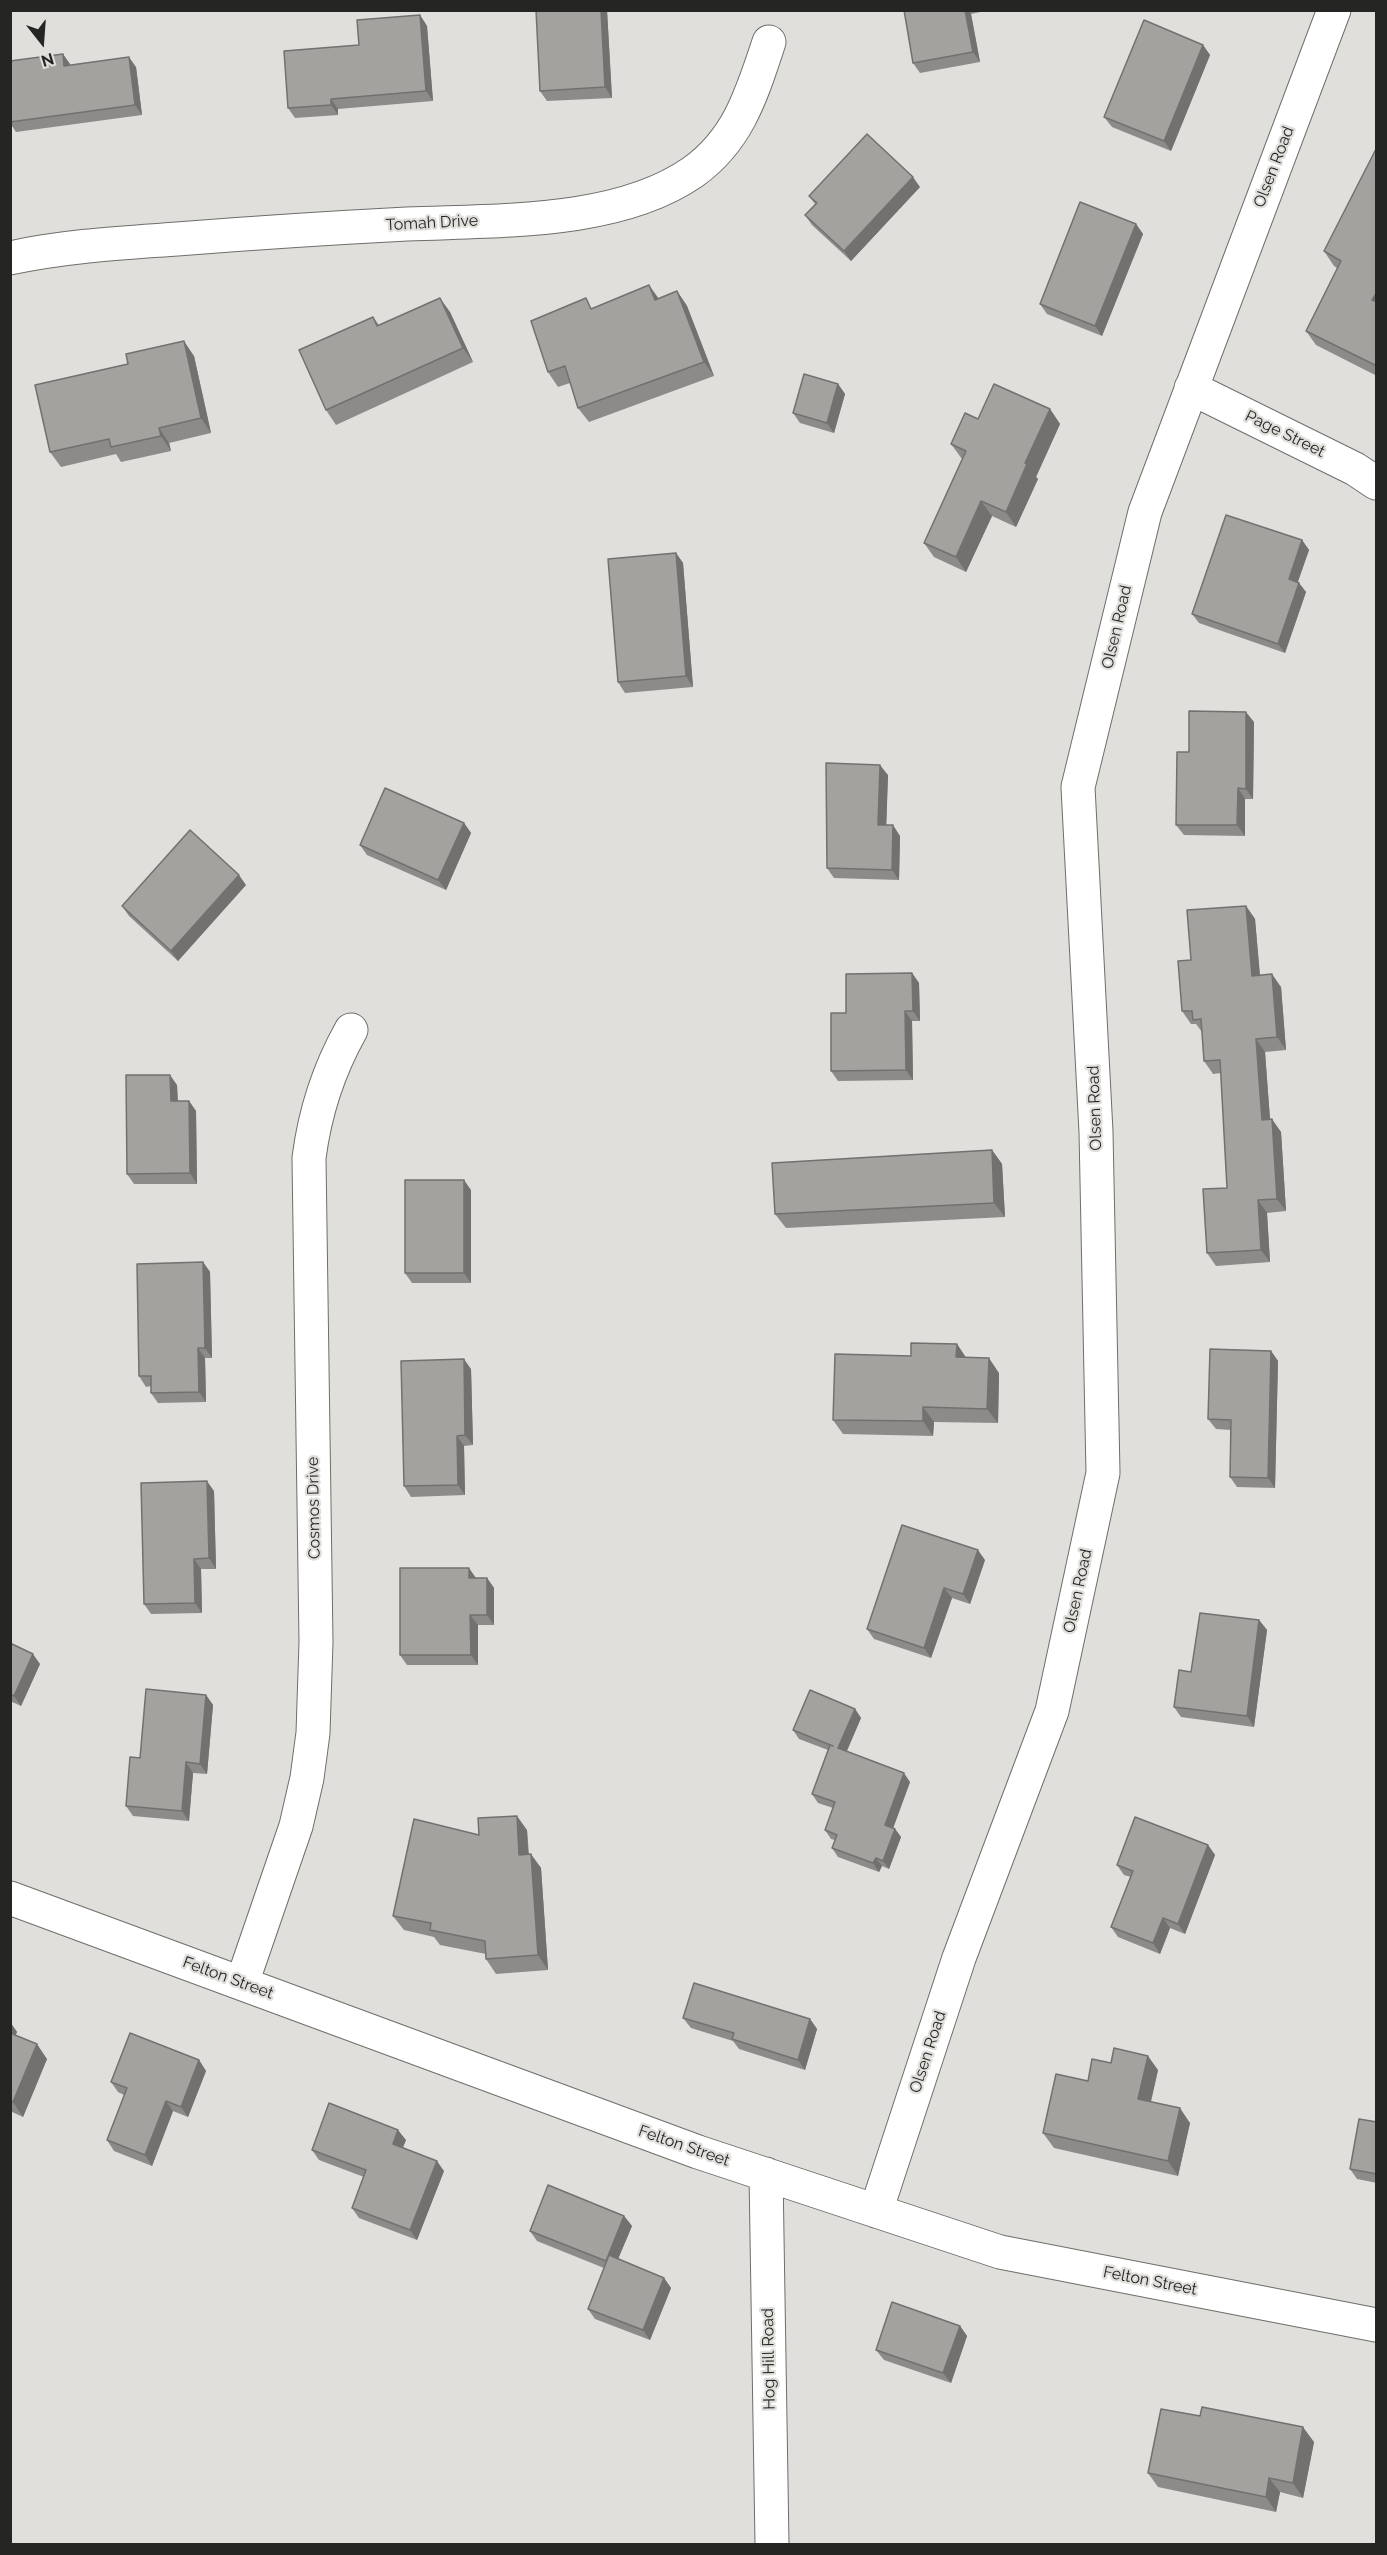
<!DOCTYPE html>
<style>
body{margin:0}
#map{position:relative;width:1387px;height:2555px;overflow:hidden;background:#e1dfdc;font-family:Raleway,sans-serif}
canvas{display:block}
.frame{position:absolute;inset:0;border:12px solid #252524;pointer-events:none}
.north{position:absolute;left:12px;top:12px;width:60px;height:60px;-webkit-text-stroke:4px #e1dfdc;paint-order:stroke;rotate:163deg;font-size:16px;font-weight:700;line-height:24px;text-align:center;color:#252524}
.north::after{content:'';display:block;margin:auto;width:21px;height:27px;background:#252524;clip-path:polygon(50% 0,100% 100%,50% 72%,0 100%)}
</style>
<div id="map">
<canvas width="1387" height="2555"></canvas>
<div class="frame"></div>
<div class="north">N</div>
</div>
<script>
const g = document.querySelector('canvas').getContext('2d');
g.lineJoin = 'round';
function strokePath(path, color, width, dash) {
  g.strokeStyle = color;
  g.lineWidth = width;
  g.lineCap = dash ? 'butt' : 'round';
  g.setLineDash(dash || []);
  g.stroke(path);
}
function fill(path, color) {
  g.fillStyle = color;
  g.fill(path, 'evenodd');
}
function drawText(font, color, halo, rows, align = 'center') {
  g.font = font + ' Raleway,sans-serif';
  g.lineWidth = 4.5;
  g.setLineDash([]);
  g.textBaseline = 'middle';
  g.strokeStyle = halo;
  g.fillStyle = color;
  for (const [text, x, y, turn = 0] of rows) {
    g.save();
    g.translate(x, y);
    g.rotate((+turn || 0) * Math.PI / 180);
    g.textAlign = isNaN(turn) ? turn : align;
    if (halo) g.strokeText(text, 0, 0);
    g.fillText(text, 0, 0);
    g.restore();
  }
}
const minor = new Path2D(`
 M 10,258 C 64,246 122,243 177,239 C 253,233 330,228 407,224 C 496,220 617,225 693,172 C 739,139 752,93 769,42
 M 1191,388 L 1355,469 L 1376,483
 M 10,1898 L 698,2152 L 1000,2252 L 1376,2325
 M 242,1983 L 296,1826 L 307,1778 L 313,1733 L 316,1642 L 309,1158 C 315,1111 328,1071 351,1030
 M 766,2174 L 772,2544
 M 876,2211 L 959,1958 L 1052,1711 L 1103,1473 L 1096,1132 L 1078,787 L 1145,512 L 1334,10`);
const wall = new Path2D(`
 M 607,10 L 612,98 L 547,101 L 540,91 Z
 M 904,10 L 984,10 L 985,11 L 971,14 L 980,62 L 920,73 L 913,63 Z
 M 420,15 L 427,26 L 433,101 L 338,109 L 338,115 L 295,118 L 288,108 Z
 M 1203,45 L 1210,55 L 1171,151 L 1112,127 L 1104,117 Z
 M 63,54 L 70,65 L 136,67 L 142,115 L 16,132 L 10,123 L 10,61 Z
 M 1377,147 L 1377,376 L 1316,345 L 1306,331 L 1337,268 L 1334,266 L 1324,251 Z
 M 920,187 L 851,261 L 812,225 L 805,215 L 815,204 L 809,196 Z
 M 1136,224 L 1143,234 L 1102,336 L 1047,314 L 1040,304 Z
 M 677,291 L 687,306 L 714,376 L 589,422 L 578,408 L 570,383 L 558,387 L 548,372 L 593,308 L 659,299 Z
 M 450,312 L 473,362 L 336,425 L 326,410 L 373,317 L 379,325 Z
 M 194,356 L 211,433 L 169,443 L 171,451 L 121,462 L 116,454 L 61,467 L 50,452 Z
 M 838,384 L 845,394 L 834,433 L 800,423 L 793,413 Z
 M 1050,409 L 1060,424 L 1036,477 L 1038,479 L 1016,527 L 992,516 L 966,572 L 934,557 L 924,543 L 962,459 L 951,444 L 978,419 Z
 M 1302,540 L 1309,550 L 1298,582 L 1299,583 L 1306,592 L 1285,653 L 1199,623 L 1192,614 Z
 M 676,553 L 683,563 L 693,687 L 625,693 L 618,682 Z
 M 1254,722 L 1253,799 L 1245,799 L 1245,836 L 1184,835 L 1176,825 L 1189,752 Z
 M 888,775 L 886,825 L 900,836 L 899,880 L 834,878 L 827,868 Z
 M 464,823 L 471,833 L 446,890 L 367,855 L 360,845 Z
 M 246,885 L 178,961 L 129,916 L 122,906 Z
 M 1246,906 L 1255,919 L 1260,975 L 1281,987 L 1286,1050 L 1265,1052 L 1270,1119 L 1281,1132 L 1286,1211 L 1267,1213 L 1270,1262 L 1216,1266 L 1207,1253 L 1227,1188 L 1221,1073 L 1213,1074 L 1204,1061 L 1202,1032 L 1196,1024 L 1191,1024 L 1182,1011 L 1191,960 Z
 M 912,973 L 919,983 L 920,1021 L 912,1021 L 913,1080 L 838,1081 L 831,1071 L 846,1013 Z
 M 177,1085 L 178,1101 L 189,1101 L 196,1111 L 197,1184 L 134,1184 L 127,1174 Z
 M 992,1150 L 1002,1164 L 1005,1217 L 786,1228 L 775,1214 Z
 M 471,1190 L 471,1283 L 412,1283 L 405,1273 Z
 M 203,1262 L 210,1272 L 212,1358 L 205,1358 L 206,1402 L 158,1403 L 151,1393 L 151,1386 L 146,1387 L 139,1376 Z
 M 957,1344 L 966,1358 L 999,1373 L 998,1423 L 934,1422 L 933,1436 L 843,1434 L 833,1420 L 911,1356 Z
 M 1271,1351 L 1278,1361 L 1275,1488 L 1237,1487 L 1230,1477 L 1231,1430 L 1216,1429 L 1208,1419 Z
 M 471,1369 L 473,1445 L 464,1446 L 465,1495 L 411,1497 L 404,1486 Z
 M 214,1491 L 216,1569 L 201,1569 L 202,1613 L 151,1614 L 144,1604 Z
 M 985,1560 L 970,1604 L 952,1598 L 931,1658 L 874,1639 L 867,1629 Z
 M 476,1578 L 487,1578 L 494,1588 L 494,1625 L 478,1625 L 478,1665 L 407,1665 L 400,1655 Z
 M 1259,1620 L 1267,1630 L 1254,1727 L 1181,1717 L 1174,1707 L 1191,1672 Z
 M 10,1643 L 40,1664 L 21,1706 L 10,1701 Z
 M 206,1695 L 213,1705 L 207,1774 L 193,1773 L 189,1821 L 133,1816 L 126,1806 L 140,1758 Z
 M 855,1709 L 861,1718 L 847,1751 L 910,1782 L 893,1828 L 895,1829 L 901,1837 L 889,1869 L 882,1866 L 879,1872 L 838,1857 L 832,1848 L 835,1840 L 831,1839 L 825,1830 L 833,1808 L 818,1803 L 812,1794 L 828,1750 L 799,1739 L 793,1730 Z
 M 527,1830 L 529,1854 L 541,1868 L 548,1970 L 496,1974 L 486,1959 L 486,1954 L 440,1945 L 434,1937 L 404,1930 L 393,1916 L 479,1835 Z
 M 1208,1845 L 1215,1855 L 1185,1934 L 1170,1928 L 1160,1954 L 1118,1937 L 1111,1927 L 1131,1877 L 1124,1875 L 1117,1865 Z
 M 683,2018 L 810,2019 L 817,2029 L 805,2070 L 739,2049 L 733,2041 L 691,2028 Z
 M 10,2022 L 17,2032 L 15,2035 L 47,2059 L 23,2117 L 10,2111 Z
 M 199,2060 L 206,2071 L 188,2117 L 173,2111 L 152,2166 L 114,2151 L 107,2140 L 124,2095 L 118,2092 L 111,2082 Z
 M 1111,2063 L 1158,2070 L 1151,2102 L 1190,2123 L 1178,2176 L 1054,2148 L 1043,2133 L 1088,2081 Z
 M 1377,2122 L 1377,2183 L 1357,2179 L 1350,2169 Z
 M 406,2140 L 403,2147 L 444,2171 L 417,2240 L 359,2218 L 352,2208 L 364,2177 L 319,2160 L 312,2150 Z
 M 624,2216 L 632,2226 L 618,2259 L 664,2278 L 671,2288 L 650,2340 L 595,2319 L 588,2309 L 604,2268 L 537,2241 L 530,2231 Z
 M 960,2326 L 967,2336 L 951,2383 L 884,2360 L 876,2350 Z
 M 1314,2442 L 1303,2498 L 1280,2492 L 1276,2512 L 1158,2487 L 1148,2473 Z`);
const shadedWall = new Path2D(`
 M 601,10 L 607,10 L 612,98 L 605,87 Z
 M 965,10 L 969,10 L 971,14 L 980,62 L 973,52 Z
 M 420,15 L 427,26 L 433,101 L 426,91 Z
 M 1203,45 L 1210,55 L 1171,151 L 1164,141 Z
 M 63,54 L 70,64 L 71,76 L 64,66 Z
 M 129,57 L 136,67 L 142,115 L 135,105 Z
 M 331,99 L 338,109 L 338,115 L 331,105 Z
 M 913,177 L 920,187 L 851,261 L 844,251 Z
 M 1136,224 L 1143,234 L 1102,336 L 1095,326 Z
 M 649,285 L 659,299 L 655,300 Z
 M 677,291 L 687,306 L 714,376 L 704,362 Z
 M 1377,292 L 1377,306 L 1372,300 Z
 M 440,298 L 450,312 L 473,362 L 463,348 Z
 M 184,341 L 194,356 L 211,433 L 201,418 Z
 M 838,384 L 845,394 L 834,433 L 827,423 Z
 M 1050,409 L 1060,424 L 1036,477 L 1038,479 L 1016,527 L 1006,512 L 1025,463 Z
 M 159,428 L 169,443 L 171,451 L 161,436 Z
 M 981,501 L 992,516 L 966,572 L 956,557 Z
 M 1302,540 L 1309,550 L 1295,589 L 1289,579 Z
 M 676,553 L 683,563 L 693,687 L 686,676 Z
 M 1299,583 L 1306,592 L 1285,653 L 1278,644 Z
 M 1246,712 L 1254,722 L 1253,799 L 1246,789 Z
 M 880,765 L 888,775 L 886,835 L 878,825 Z
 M 1238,788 L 1245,799 L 1245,836 L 1237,825 Z
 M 464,823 L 471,833 L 446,890 L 438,880 Z
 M 893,825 L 900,836 L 899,880 L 892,870 Z
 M 239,875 L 246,885 L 178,961 L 171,951 Z
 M 1246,906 L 1255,919 L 1261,989 L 1252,976 Z
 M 912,973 L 919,983 L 920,1021 L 913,1011 Z
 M 1272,974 L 1281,987 L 1286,1050 L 1277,1037 Z
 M 905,1011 L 912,1021 L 913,1080 L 906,1070 Z
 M 1256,1039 L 1265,1052 L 1271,1133 L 1262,1120 Z
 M 170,1075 L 177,1085 L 178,1111 L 171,1101 Z
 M 189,1101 L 196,1111 L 197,1184 L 190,1173 Z
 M 1272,1119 L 1281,1132 L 1286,1211 L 1277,1199 Z
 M 992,1150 L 1002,1164 L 1005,1217 L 994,1203 Z
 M 464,1180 L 471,1190 L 471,1283 L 464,1273 Z
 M 1258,1200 L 1267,1213 L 1270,1262 L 1261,1250 Z
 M 203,1262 L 210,1272 L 212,1358 L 205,1348 Z
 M 957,1344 L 967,1359 L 956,1357 Z
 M 198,1348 L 205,1358 L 206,1402 L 199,1392 Z
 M 1271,1351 L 1278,1361 L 1275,1488 L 1268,1478 Z
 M 989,1358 L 999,1373 L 998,1423 L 987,1409 Z
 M 464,1359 L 471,1369 L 473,1445 L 465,1435 Z
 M 923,1407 L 934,1422 L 933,1436 L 923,1421 Z
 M 457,1436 L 464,1446 L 465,1495 L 458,1485 Z
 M 207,1481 L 214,1491 L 216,1569 L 209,1558 Z
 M 978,1550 L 985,1560 L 970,1604 L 963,1594 Z
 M 194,1559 L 201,1569 L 202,1613 L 195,1603 Z
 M 469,1568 L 476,1578 L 469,1578 Z
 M 487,1578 L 494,1588 L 494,1625 L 487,1615 Z
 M 944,1588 L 952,1598 L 931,1658 L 924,1648 Z
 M 470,1615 L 478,1625 L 478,1665 L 471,1655 Z
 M 1259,1620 L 1267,1630 L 1254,1727 L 1247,1716 Z
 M 33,1654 L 40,1664 L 21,1706 L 14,1696 Z
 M 206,1695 L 213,1705 L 207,1774 L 200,1764 Z
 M 855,1709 L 861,1718 L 844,1757 L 838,1748 Z
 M 186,1762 L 193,1773 L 189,1821 L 182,1811 Z
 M 904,1773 L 910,1782 L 891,1834 L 885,1825 Z
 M 517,1816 L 527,1830 L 529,1870 L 519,1855 Z
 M 895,1829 L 901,1837 L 889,1869 L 883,1861 Z
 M 1208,1845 L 1215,1855 L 1185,1934 L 1178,1924 Z
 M 531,1854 L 541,1868 L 548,1970 L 538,1955 Z
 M 876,1858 L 882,1866 L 879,1872 L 873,1863 Z
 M 1163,1918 L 1170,1928 L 1160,1954 L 1153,1943 Z
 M 810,2019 L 817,2029 L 805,2070 L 798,2060 Z
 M 10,2022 L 17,2032 L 12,2044 L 10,2042 Z
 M 37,2044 L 47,2059 L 23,2117 L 13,2102 Z
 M 1148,2056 L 1158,2070 L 1148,2113 L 1138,2099 Z
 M 199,2060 L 206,2071 L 188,2117 L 181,2107 Z
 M 166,2101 L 173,2111 L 152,2166 L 145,2155 Z
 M 1180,2108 L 1190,2123 L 1178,2176 L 1168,2161 Z
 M 398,2130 L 406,2140 L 400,2154 L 393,2144 Z
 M 437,2161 L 444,2171 L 417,2240 L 410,2230 Z
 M 624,2216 L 632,2226 L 613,2271 L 606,2261 Z
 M 664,2278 L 671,2288 L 650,2340 L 643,2330 Z
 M 960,2326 L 967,2336 L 951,2383 L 943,2373 Z
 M 1303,2427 L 1314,2442 L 1303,2498 L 1293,2483 Z
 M 1269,2478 L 1280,2492 L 1276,2512 L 1266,2497 Z`);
const building = new Path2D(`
 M 536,10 L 601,10 L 605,87 L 540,91 Z
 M 904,10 L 965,10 L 973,52 L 913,63 Z
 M 420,15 L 426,91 L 331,99 L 331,105 L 288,108 L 284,51 L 359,45 L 357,20 Z
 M 1144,20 L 1203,45 L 1164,141 L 1104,117 Z
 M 63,54 L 64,66 L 129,57 L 135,105 L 10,122 L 10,61 Z
 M 867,134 L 913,177 L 844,251 L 805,215 L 817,203 L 809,196 Z
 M 1377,147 L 1377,292 L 1372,300 L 1377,302 L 1377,366 L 1306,331 L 1341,261 L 1324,251 Z
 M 1080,202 L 1136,224 L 1095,326 L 1040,304 Z
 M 649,285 L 655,300 L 677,291 L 704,362 L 578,408 L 565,366 L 548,372 L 531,321 L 586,298 L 591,309 Z
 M 440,298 L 463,348 L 326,410 L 299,350 L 373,317 L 377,326 Z
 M 184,341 L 201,418 L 159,428 L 161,436 L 111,447 L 109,439 L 50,452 L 35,385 L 128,364 L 126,354 Z
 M 804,374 L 838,384 L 827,423 L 793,413 Z
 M 994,384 L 1050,409 L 1025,463 L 1027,464 L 1006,512 L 981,501 L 956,557 L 924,543 L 966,451 L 951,444 L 965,413 L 978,419 Z
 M 1226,515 L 1302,540 L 1289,579 L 1299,583 L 1278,644 L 1192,614 Z
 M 676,553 L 686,676 L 618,682 L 608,559 Z
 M 1189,711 L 1246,712 L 1246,789 L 1238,788 L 1237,825 L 1176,825 L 1177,752 L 1189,752 Z
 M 826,763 L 880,765 L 878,825 L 893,825 L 892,870 L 827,868 Z
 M 385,788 L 464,823 L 438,880 L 360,845 Z
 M 190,830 L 239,875 L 171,951 L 122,906 Z
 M 1246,906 L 1252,976 L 1272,974 L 1277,1037 L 1256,1039 L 1262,1120 L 1272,1119 L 1277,1199 L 1258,1200 L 1261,1250 L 1207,1253 L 1203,1189 L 1227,1188 L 1220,1060 L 1204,1061 L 1201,1019 L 1193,1020 L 1192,1011 L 1182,1011 L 1178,961 L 1191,960 L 1187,910 Z
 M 912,973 L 913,1011 L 905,1011 L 906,1070 L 831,1071 L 831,1013 L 846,1013 L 846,974 Z
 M 126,1075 L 170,1075 L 171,1101 L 189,1101 L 190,1173 L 127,1174 Z
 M 992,1150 L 994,1203 L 775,1214 L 772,1163 Z
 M 405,1180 L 464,1180 L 464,1273 L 405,1273 Z
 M 203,1262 L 205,1348 L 198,1348 L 199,1392 L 151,1393 L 151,1376 L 139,1376 L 137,1264 Z
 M 911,1343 L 957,1344 L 956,1357 L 989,1358 L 987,1409 L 923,1407 L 923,1421 L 833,1420 L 835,1354 L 911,1356 Z
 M 1210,1349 L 1271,1351 L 1268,1478 L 1230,1477 L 1231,1420 L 1208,1419 Z
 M 464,1359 L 465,1435 L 457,1436 L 458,1485 L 404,1486 L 401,1361 Z
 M 207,1481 L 209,1558 L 194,1559 L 195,1603 L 144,1604 L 141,1483 Z
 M 902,1525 L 978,1550 L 963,1594 L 944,1588 L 924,1648 L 867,1629 Z
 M 400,1568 L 469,1568 L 469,1578 L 487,1578 L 487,1615 L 470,1615 L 471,1655 L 400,1655 Z
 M 1200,1613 L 1259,1620 L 1247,1716 L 1174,1707 L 1179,1670 L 1191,1672 Z
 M 10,1643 L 33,1654 L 14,1696 L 10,1694 Z
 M 146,1689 L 206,1695 L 200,1764 L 186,1762 L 182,1811 L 126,1806 L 130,1757 L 140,1758 Z
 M 810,1690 L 855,1709 L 838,1748 L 904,1773 L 885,1825 L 895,1829 L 883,1861 L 876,1858 L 873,1863 L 832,1848 L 837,1835 L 825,1830 L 835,1802 L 812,1794 L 830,1745 L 833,1746 L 793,1730 Z
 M 517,1816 L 519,1855 L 531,1854 L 538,1955 L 486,1959 L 485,1941 L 430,1930 L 431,1923 L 393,1916 L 414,1819 L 479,1835 L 478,1818 Z
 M 1135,1817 L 1208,1845 L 1178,1924 L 1163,1918 L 1153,1943 L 1111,1927 L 1133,1871 L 1117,1865 Z
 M 694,1983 L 810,2019 L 798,2060 L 732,2039 L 734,2033 L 683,2018 Z
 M 10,2033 L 37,2044 L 13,2102 L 10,2101 Z
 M 130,2033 L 199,2060 L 181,2107 L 166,2101 L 145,2155 L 107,2140 L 127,2088 L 111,2082 Z
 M 1114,2048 L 1148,2056 L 1138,2099 L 1180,2108 L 1168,2161 L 1043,2133 L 1056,2074 L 1088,2081 L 1092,2059 L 1111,2063 Z
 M 329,2103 L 398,2130 L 393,2144 L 437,2161 L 410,2230 L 352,2208 L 366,2170 L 312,2150 Z
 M 1359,2119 L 1377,2122 L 1377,2174 L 1350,2169 Z
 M 548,2185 L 624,2216 L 606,2261 L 530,2231 Z
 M 609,2255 L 664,2278 L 643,2330 L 588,2309 Z
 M 892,2302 L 960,2326 L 943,2373 L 876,2350 Z
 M 1202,2407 L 1303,2427 L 1293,2483 L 1269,2478 L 1266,2497 L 1148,2473 L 1161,2409 L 1200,2416 Z`);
const streetNames = [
 ["Olsen Road",1274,167,-69],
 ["Tomah Drive",432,223,-3],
 ["Page Street",1285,434,26],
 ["Olsen Road",1117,627,-77],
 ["Olsen Road",1095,1108,-92],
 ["Cosmos Drive",314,1508,-91],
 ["Olsen Road",1078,1591,-78],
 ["Felton Street",228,1978,20],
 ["Olsen Road",928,2052,-72],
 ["Felton Street",684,2146,19],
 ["Felton Street",1150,2281,11],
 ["Hog Hill Road",769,2359,-91]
];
strokePath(minor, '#6f6e6b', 35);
strokePath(minor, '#fff', 33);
fill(wall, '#8c8b89');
fill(shadedWall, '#72716f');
fill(building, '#a3a29f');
strokePath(building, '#72716f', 1.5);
drawText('16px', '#252524', '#e1dfdc', streetNames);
</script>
